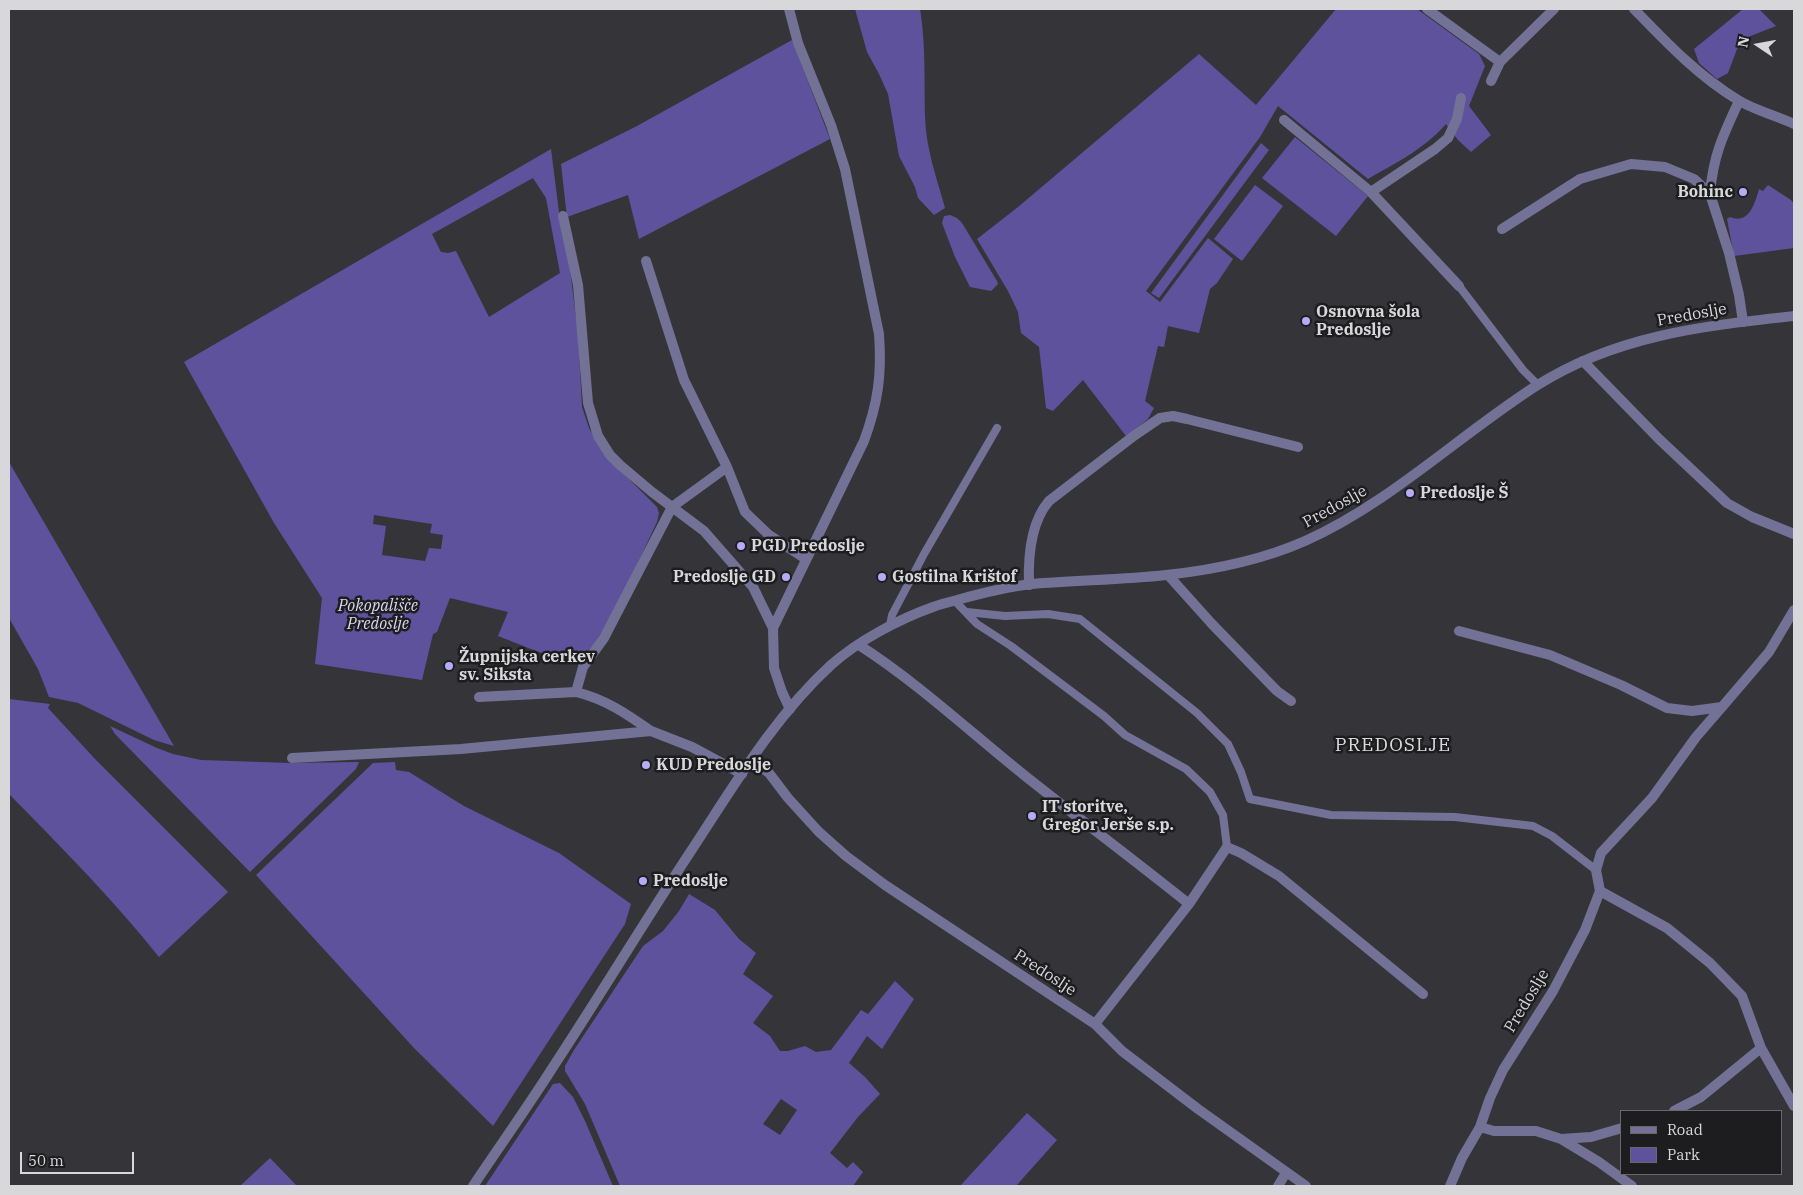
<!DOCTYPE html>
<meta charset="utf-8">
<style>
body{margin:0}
#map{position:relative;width:1803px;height:1195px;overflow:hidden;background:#353539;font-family:"IBM Plex Serif",serif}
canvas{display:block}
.frame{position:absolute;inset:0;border:10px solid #d8d8db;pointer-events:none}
.legend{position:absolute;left:1620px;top:1110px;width:162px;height:65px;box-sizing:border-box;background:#1d1d1f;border:1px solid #68686a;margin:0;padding:6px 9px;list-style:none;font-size:15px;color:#d8d8db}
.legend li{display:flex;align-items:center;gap:10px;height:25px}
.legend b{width:25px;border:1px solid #68686a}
.north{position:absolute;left:1733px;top:20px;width:50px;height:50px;-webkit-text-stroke:4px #1d1d1f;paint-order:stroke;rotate:282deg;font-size:14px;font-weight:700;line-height:20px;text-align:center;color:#d8d8db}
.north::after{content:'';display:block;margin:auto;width:18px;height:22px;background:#d8d8db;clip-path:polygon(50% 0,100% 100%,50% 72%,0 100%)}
.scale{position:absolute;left:20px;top:1152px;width:114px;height:22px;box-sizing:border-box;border:2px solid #d8d8db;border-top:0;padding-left:6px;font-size:15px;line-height:18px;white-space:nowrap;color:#d8d8db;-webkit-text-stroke:4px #1d1d1f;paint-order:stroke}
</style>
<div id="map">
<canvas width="1803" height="1195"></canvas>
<div class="frame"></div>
<ul class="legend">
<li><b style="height:6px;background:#747196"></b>Road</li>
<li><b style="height:14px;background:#5e529d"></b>Park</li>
</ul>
<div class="north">N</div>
<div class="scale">50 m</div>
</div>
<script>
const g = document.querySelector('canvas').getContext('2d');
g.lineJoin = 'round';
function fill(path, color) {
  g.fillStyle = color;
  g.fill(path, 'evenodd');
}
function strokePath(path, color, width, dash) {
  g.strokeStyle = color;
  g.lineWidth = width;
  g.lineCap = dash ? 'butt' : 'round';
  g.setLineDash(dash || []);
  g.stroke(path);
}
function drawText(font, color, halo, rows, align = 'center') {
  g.font = font + ' "IBM Plex Serif",serif';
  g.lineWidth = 5;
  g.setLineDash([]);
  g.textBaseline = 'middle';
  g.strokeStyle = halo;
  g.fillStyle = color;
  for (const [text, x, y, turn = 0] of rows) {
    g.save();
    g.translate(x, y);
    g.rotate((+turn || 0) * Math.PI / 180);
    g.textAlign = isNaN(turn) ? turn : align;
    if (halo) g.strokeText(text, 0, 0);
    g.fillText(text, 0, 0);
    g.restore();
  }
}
const green = new Path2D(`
 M 855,9 L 920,9 C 926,45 924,81 925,117 C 926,149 937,179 945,208 L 934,215 L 918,198 L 915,187 L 899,156 L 888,94 L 879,74 L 867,52 Z
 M 1336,9 L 1417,9 L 1479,54 L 1485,66 L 1469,106 L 1491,135 L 1471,152 L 1458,140 L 1446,124 C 1423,150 1397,162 1368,179 L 1278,106 L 1260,137 L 1146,291 L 1160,302 L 1208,238 L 1233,259 L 1217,283 L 1210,289 L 1199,333 L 1168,326 L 1164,347 L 1158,346 L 1145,401 L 1154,408 L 1148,419 L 1126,436 L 1083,380 L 1053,411 L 1046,408 L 1039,347 L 1021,333 L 1018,312 L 1008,291 L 977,239 L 1018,207 L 1199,54 L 1256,105 Z
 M 1743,9 L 1759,9 L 1776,26 L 1748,37 L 1737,49 L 1728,73 L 1717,79 L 1699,63 L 1694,49 Z
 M 792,40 L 830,139 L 639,239 L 628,195 L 567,217 L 561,164 L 637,126 Z
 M 1295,137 L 1368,196 L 1336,236 L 1262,178 Z
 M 1261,143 L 1269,150 L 1159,298 L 1151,293 Z
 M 551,149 L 560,220 L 570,269 L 578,334 L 582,407 L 589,428 L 603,453 L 657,507 L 659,513 L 657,522 C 646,544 598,655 578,660 C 562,664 515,642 498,636 L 508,612 L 450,598 L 437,632 L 433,634 L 422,680 L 315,664 L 322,598 L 274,523 L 184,362 ZM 533,178 L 546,198 L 560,273 L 489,317 L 456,251 L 448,253 L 441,252 L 432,234 ZM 374,515 L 432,524 L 430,533 L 443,535 L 441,549 L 429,548 L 425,561 L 382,555 L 386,526 L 373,524 Z
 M 1255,185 L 1283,206 L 1242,261 L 1214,239 Z
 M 1768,185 L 1791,200 L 1794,204 L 1794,248 L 1734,256 L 1727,219 L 1730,217 C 1749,225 1755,203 1759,189 L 1763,191 Z
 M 950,215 L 957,218 L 962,223 L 997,281 L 998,284 L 991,291 L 970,287 L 955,257 L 942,223 L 944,216 Z
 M 9,462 L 174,746 L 154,740 L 78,703 L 49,697 L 38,669 L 9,618 Z
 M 9,699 L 50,704 L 48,708 L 96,760 L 228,892 L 159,957 C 113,899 60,846 9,794 Z
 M 110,726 L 157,748 L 173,754 L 201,760 L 290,763 L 359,762 L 356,769 L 250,872 L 115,734 Z
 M 395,762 L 396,770 L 409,772 L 464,806 L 559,853 L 631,904 L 625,924 L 493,1126 L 414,1048 L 256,875 L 373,763 Z
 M 689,894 L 715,910 L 739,939 L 756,953 L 743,974 L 773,996 L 753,1023 L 770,1036 L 780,1051 L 788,1051 L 805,1046 L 816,1052 L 831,1050 L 861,1010 L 868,1014 L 895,981 L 914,999 L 882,1049 L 867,1036 L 849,1063 L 865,1077 L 880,1094 L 858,1117 L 830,1153 L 847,1168 L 853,1162 L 863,1172 L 853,1186 L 620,1186 L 585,1104 L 565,1071 L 565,1066 L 574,1050 L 643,946 L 663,931 L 679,911 ZM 781,1099 L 797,1110 L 780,1135 L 763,1124 Z
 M 560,1083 L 573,1097 L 585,1121 L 613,1186 L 485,1186 L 553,1084 Z
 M 1027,1113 L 1057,1140 L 1016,1186 L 960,1186 Z
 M 270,1158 L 297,1186 L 240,1186 Z`);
const service = new Path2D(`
 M 1459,286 L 1523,370 L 1538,385
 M 955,601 L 977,624 L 1011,646 L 1104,716 L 1125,735 L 1186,769 L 1210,792 L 1223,815 L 1227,847
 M 967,612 L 1005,616 L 1048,614 L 1080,619 L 1197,713 L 1228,744 L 1241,772 L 1250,799 L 1331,815 L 1455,817 L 1533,826 L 1552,836 L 1596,870
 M 890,626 L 892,615 L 924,554 L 997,428`);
const minor = new Path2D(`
 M 789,9 L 798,43 L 831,125 L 845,169 L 879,334 C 882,375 878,403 864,441 L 773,628 L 774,668 L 782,692 L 790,709
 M 1427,9 L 1500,62
 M 1634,9 C 1666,42 1698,76 1738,100 C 1754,110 1777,116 1794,124
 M 1491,81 L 1500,62 L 1554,9
 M 1284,120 L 1371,192 L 1459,286
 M 1371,192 L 1435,149 L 1448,138 L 1457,119 L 1461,98
 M 1710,194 C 1713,156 1723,135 1739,101
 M 563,216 L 578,285 L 588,403 L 598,436 L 610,455 L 620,465 L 652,492 L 704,531 L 753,587 L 773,628
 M 1502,229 L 1580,179 L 1631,164 L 1665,167 L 1694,179 L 1710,194 L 1729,253 L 1739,295 L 1743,322
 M 646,261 L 684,380 L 727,467 L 672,507 L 604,638 L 583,667 L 576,692 C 605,699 627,714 651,731
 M 1583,361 L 1659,439 L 1727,503 L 1752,517 L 1794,534
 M 727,467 L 745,512 L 769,535 L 806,559
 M 1168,575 L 1212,624 L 1277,691 L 1291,701
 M 1029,585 C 1028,557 1030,523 1049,501 L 1135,435 L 1160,418 L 1173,416 L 1187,419 L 1298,447
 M 1459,631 L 1550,655 L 1621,685 L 1667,708 L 1692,711 L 1722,707 L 1769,652 L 1794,610
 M 859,645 C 918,683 969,731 1024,775 C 1078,818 1134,860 1189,904
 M 479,697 L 576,692
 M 292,758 L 461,749 L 651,731 L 692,747 L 742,774
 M 751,760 L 769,773 L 788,798 L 819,832 L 846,856 L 885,885 L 1095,1024 L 1122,1051 L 1198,1109 L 1306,1186
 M 1600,891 L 1667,928 L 1710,963 L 1742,996 L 1761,1048 L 1794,1106
 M 1095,1024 L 1189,904 L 1227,847 L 1241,853 L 1279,876 L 1423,994
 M 1674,1111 L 1701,1097 L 1761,1048
 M 1480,1127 L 1494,1131 L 1536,1131 L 1561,1139 L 1591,1137 L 1622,1128
 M 1561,1139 L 1599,1162 L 1632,1186
 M 1278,1186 L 1286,1173
 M 1450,1186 L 1462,1158 L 1480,1127 L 1490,1098 L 1503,1070 L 1553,991 L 1585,930 L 1600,891 L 1596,870 L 1601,853 L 1652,798 L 1696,737 L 1722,707`);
const tertiary = new Path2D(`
 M 473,1186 C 499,1147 527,1108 553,1067 C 599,997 643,924 689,854 C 732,789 773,718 831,665 C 858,641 899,619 933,607 C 941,604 949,602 957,600 C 982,593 1006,587 1032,584 C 1076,580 1122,580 1166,575 C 1213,570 1262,560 1305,541 C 1390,503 1458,436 1536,386 C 1616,335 1703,326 1794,316`);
const markers = [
 [1743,192,5,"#b4acf9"],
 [1306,321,5,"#b4acf9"],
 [1410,493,5,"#b4acf9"],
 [741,546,5,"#b4acf9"],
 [786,577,5,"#b4acf9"],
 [882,577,5,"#b4acf9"],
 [449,666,5,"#b4acf9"],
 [646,765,5,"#b4acf9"],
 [1032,816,5,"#b4acf9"],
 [643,881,5,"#b4acf9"]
];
const poiNames = [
 ["Bohinc",1733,192,"right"],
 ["Osnovna šola",1316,312],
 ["Predoslje",1316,330],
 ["Predoslje Š",1420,493],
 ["PGD Predoslje",751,546],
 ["Predoslje GD",776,577,"right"],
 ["Gostilna Krištof",892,577],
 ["Župnijska cerkev",459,657],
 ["sv. Siksta",459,675],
 ["KUD Predoslje",656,765],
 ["IT storitve,",1042,807],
 ["Gregor Jerše s.p.",1042,825],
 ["Predoslje",653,881]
];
const streetNames = [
 ["Predoslje",1692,315,-10],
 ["Predoslje",1335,507,-29],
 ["Predoslje",1045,973,33],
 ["Predoslje",1527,1001,-59]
];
const parkNames = [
 ["Pokopališče",378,606],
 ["Predoslje",378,624]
];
const quarterNames = [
 ["PREDOSLJE",1393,746]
];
fill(green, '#5e529d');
strokePath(service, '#747196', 8);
strokePath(minor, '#747196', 10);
strokePath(tertiary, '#747196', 10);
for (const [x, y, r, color] of markers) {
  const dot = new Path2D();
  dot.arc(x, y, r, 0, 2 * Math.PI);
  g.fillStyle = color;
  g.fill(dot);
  strokePath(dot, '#1d1d1f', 2);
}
drawText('bold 16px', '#d8d8db', '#1d1d1f', poiNames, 'left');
drawText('16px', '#d8d8db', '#1d1d1f', streetNames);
drawText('italic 16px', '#d8d7ee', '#1d1d1f', parkNames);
g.letterSpacing = '1px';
drawText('19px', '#d8d8db', '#1d1d1f', quarterNames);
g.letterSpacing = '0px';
</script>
